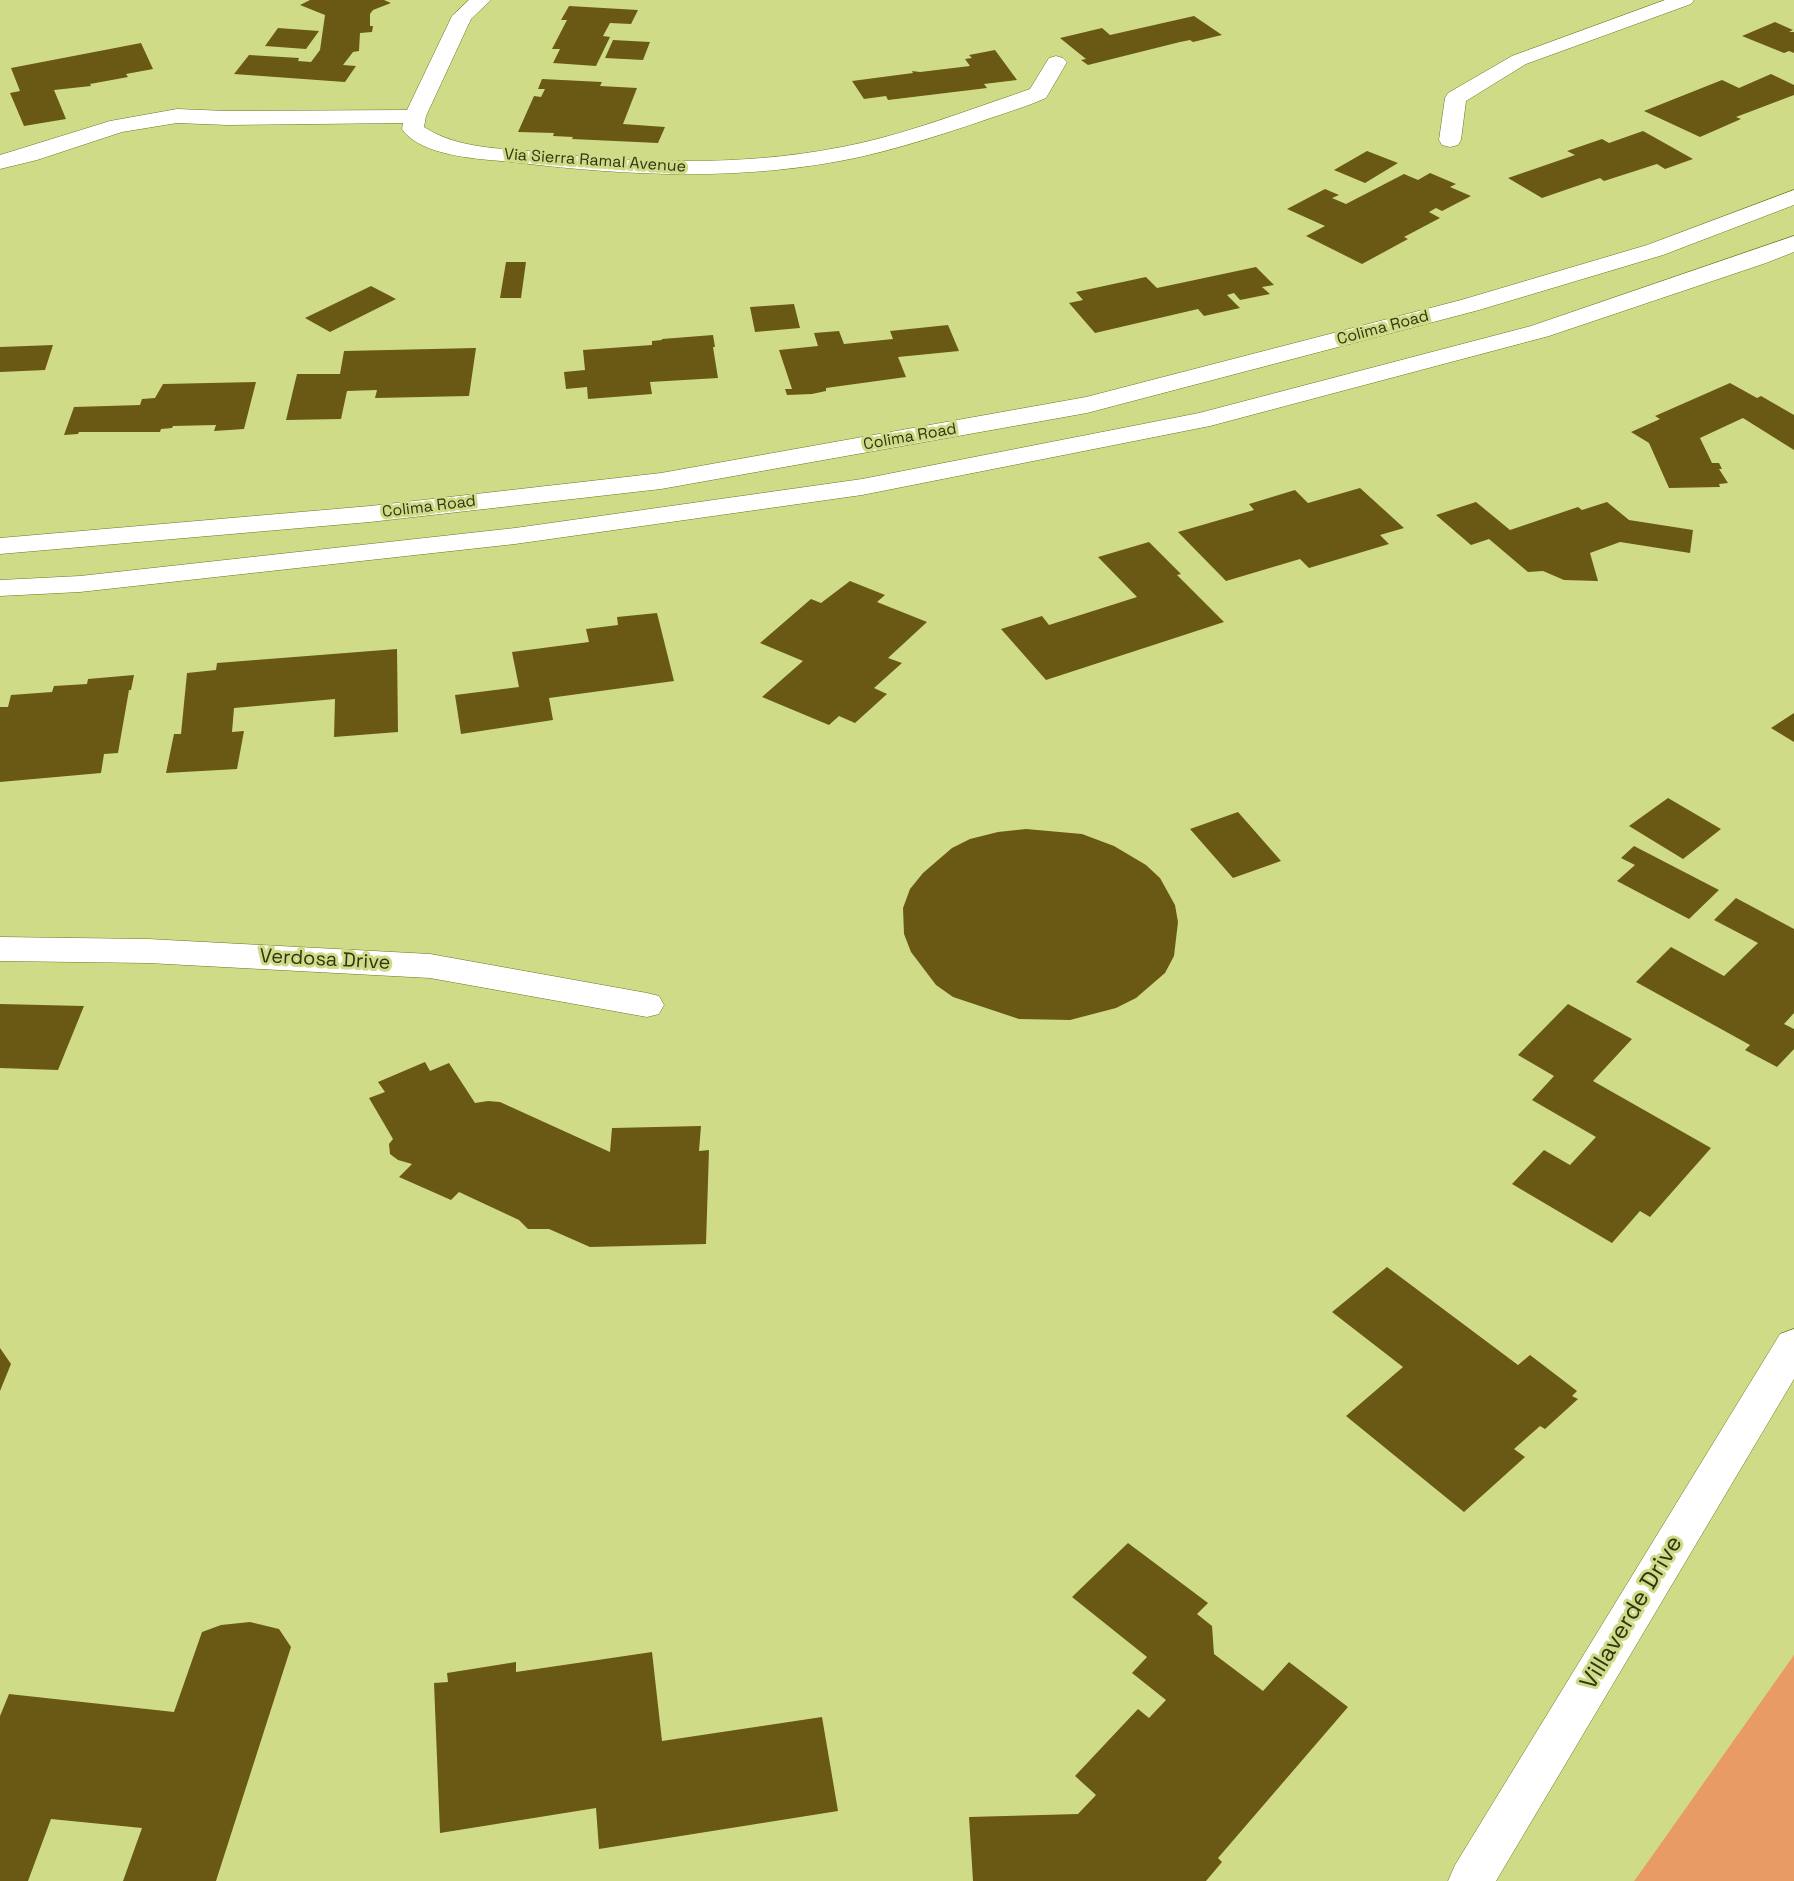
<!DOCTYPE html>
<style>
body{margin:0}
canvas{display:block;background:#d0db87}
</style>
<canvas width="1794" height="1881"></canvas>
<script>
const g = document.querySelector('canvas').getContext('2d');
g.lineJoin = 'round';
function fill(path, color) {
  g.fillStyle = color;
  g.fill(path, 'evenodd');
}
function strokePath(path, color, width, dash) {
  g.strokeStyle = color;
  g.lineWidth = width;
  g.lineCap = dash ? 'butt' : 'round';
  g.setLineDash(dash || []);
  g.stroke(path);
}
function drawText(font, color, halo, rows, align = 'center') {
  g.font = font + ' "Space Grotesk",sans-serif';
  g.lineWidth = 6;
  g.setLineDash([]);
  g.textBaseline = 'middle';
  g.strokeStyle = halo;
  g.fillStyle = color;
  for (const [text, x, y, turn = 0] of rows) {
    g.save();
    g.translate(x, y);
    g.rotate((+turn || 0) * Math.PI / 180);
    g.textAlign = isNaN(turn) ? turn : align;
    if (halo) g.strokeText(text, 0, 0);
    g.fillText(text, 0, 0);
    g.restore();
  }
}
const green = new Path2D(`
 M 1794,1655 L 1794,1881 L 1634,1881 L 1640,1873 Z`);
const building = new Path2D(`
 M 310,0 L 384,0 L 391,3 L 373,10 L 370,14 L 370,26 L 373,26 L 372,32 L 360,33 L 359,51 L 353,52 L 343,65 L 356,66 L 345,82 L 234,74 L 249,55 L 299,58 L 298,61 L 311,62 L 320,50 L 325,15 L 300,5 Z
 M 569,6 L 638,10 L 631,24 L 610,23 L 603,36 L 610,37 L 596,66 L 553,63 L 560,49 L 552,49 L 567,20 L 561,20 Z
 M 1194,16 L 1222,35 L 1193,42 L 1190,40 L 1180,42 L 1088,65 L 1081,60 L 1086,59 L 1060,38 L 1102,28 L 1110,35 Z
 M 1775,22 L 1793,30 L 1789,32 L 1794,32 L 1794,53 L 1789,51 L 1784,53 L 1742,36 Z
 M 278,28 L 319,31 L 306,49 L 265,46 Z
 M 613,40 L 650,42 L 643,60 L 605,58 Z
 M 141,43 L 153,69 L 126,74 L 128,77 L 90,84 L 91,86 L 54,90 L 66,119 L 24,126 L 10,93 L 20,91 L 11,68 Z
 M 995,50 L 1017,80 L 984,84 L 987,88 L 888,100 L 886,96 L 864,99 L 852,81 L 913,73 L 912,71 L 920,72 L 970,66 L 965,59 L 972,58 L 969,55 Z
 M 1771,74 L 1794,85 L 1794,95 L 1736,117 L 1741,119 L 1700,137 L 1644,111 L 1722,80 L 1739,88 Z
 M 542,79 L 602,82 L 600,86 L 637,88 L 623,124 L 665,127 L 658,143 L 572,139 L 573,137 L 553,136 L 554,133 L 518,132 L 534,96 L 541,97 L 545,89 L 538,89 Z
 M 1643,131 L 1693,159 L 1665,169 L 1657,164 L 1604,181 L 1600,178 L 1542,198 L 1508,178 L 1575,155 L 1567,151 L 1602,139 L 1609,143 Z
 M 1367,151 L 1398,163 L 1365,183 L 1334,170 Z
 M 1430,173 L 1456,184 L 1450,187 L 1471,196 L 1442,211 L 1436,208 L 1429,212 L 1440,218 L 1404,237 L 1408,239 L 1362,264 L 1306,236 L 1325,226 L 1287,209 L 1325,189 L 1339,195 L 1332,198 L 1346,204 L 1404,174 L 1418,180 Z
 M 506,262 L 526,262 L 521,298 L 500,298 Z
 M 1256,267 L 1274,285 L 1262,287 L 1270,294 L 1240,300 L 1234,293 L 1227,295 L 1240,308 L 1204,316 L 1198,309 L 1095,333 L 1069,303 L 1083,300 L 1076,292 L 1146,277 L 1157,288 Z
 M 371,286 L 396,299 L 330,332 L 305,318 Z
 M 794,304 L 800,328 L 755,332 L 750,307 Z
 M 948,325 L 959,351 L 898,357 L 906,377 L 826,388 L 826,391 L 812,394 L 787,395 L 785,389 L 792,389 L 779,350 L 818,346 L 814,333 L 839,331 L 844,344 L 893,339 L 890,331 Z
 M 713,335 L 715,347 L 713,347 L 718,378 L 650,382 L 652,394 L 588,399 L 587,387 L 566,389 L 564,372 L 585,370 L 583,350 L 652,345 L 652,341 L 662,340 L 662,339 Z
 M 53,345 L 45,370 L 0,372 L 0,347 Z
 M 476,348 L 469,396 L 375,398 L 377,390 L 347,391 L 341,419 L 286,420 L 297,374 L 340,374 L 344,351 Z
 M 256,382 L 244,429 L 214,431 L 216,425 L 173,426 L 172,428 L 161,429 L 160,432 L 79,432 L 78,434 L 64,435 L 74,407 L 140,405 L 142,399 L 155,398 L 163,384 Z
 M 1730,383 L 1757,398 L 1761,396 L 1794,415 L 1794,450 L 1743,418 L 1700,438 L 1712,463 L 1719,463 L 1722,469 L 1719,469 L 1728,483 L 1719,484 L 1720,487 L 1669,488 L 1649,443 L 1631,432 L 1660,419 L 1655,416 Z
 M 1360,488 L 1404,528 L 1380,535 L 1389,544 L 1309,568 L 1300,559 L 1226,581 L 1178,532 L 1254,510 L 1249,504 L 1295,490 L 1308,503 Z
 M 1476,502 L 1510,530 L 1578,507 L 1582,510 L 1607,502 L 1629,520 L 1693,530 L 1690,553 L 1620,542 L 1590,553 L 1598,581 L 1564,580 L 1543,571 L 1528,572 L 1489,539 L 1471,545 L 1436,515 Z
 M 1149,542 L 1181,574 L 1177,575 L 1224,622 L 1046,680 L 1001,629 L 1042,616 L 1049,625 L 1137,597 L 1098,557 Z
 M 850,581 L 885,595 L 877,602 L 927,622 L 888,658 L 902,663 L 874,688 L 887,694 L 855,723 L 839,716 L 829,725 L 762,697 L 803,661 L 760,643 L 811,599 L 821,603 Z
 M 657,613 L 674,681 L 549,698 L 553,720 L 461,734 L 455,695 L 519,687 L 512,652 L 589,642 L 586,629 L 618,625 L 617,617 Z
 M 397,649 L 398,732 L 334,737 L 335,699 L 234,708 L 232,732 L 244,731 L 237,769 L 166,773 L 174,734 L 181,734 L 187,673 L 216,670 L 217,663 Z
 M 134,675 L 131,690 L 129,690 L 118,753 L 104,754 L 101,773 L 0,782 L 0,707 L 8,707 L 11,695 L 52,692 L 54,686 L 87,684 L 88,679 Z
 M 1794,713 L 1794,742 L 1771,728 Z
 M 1668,798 L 1721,829 L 1683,859 L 1629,826 Z
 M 1238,812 L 1281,861 L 1233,878 L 1190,829 Z
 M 1026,829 L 1082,834 L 1114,846 L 1146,865 L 1160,878 L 1175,905 L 1178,922 L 1174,956 L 1165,973 L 1136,998 L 1116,1008 L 1070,1020 L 1019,1019 L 953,997 L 936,985 L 911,952 L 904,934 L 903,908 L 910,889 L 923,873 L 952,848 L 970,839 L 998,832 Z
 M 1634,846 L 1719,890 L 1689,919 L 1617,881 L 1635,865 L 1621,858 Z
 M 1736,898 L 1794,929 L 1794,1013 L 1784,1024 L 1794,1029 L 1794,1049 L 1777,1067 L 1745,1050 L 1750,1045 L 1636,982 L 1671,947 L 1724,976 L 1758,943 L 1714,920 Z
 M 0,1004 L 84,1006 L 58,1070 L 0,1068 Z
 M 1568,1004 L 1632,1039 L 1593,1081 L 1711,1148 L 1650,1217 L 1640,1211 L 1612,1243 L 1512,1184 L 1544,1150 L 1570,1165 L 1596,1137 L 1532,1100 L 1554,1076 L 1518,1055 Z
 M 425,1062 L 430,1071 L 449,1063 L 475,1103 L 488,1101 L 500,1102 L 610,1152 L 612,1128 L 701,1126 L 699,1151 L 709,1150 L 706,1244 L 590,1247 L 549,1229 L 528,1229 L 519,1220 L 459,1192 L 451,1200 L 399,1177 L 412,1164 L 398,1160 L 390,1154 L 389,1144 L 393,1139 L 369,1098 L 385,1092 L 378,1082 Z
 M 1387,1267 L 1518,1365 L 1530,1355 L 1577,1391 L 1572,1396 L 1578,1399 L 1545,1429 L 1540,1426 L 1514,1449 L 1525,1457 L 1464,1512 L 1346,1416 L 1403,1367 L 1332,1312 Z
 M 0,1348 L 11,1364 L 0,1391 Z
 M 1128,1543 L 1208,1603 L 1197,1614 L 1212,1626 L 1214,1654 L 1263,1691 L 1289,1662 L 1348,1707 L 1218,1858 L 1222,1862 L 1206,1881 L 973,1881 L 969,1817 L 1078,1814 L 1096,1795 L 1075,1776 L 1138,1709 L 1149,1718 L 1166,1700 L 1132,1673 L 1147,1657 L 1072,1597 Z
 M 250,1622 L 279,1629 L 291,1647 L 216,1881 L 123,1881 L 142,1828 L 51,1819 L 28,1881 L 0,1881 L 0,1716 L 9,1694 L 174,1712 L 202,1632 L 221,1625 Z
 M 652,1652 L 662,1741 L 822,1717 L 838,1811 L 599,1849 L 596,1808 L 440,1833 L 434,1683 L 448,1682 L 447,1673 L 516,1662 L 516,1672 Z`);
const minor = new Path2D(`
 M 469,0 L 491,0 L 471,19 L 426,116 L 424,127 C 458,149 500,148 539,152 C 647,164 754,167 861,143 C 913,131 963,112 1013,95 L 1030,89 L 1049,58 L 1056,56 L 1063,58 L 1067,62 L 1046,98 L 1029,105 C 973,124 917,144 860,157 C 744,182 629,176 512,162 C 481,159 421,157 402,129 L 403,123 L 227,125 L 177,123 L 122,132 L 37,160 L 0,169 L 0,155 L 110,121 L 177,109 L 227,111 L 407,110 L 452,16 Z
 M 1665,0 L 1694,0 L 1691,4 L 1526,64 L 1466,101 L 1461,140 L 1458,145 L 1450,147 L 1442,145 L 1439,140 L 1445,98 L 1448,93 L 1512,56 Z
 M 0,937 L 148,939 L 430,954 L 647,993 L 659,996 L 664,1005 L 659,1014 L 647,1017 L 430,978 L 148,963 L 0,961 Z`);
const tertiary = new Path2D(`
 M 1794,1329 L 1794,1379 L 1496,1881 L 1448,1881 L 1455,1865 L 1780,1334 Z`);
const primary = new Path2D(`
 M 1794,190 L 1794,205 L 1663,255 L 1479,310 L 1087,413 L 661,489 L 370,522 L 0,554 L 0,538 L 370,506 L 661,473 L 1086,397 L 1461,300 L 1647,245 Z
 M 1794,236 L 1794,252 L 1766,263 L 1549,336 L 1210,426 L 862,495 L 515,544 L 80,592 L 0,596 L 0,580 L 80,576 L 515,528 L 862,479 L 1199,413 L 1531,326 Z`);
const farStreetnames = [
 ["Via Sierra Ramal Avenue",595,161,4],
 ["Colima Road",1383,328,-15],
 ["Colima Road",910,437,-10],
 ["Colima Road",429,507,-7]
];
const streetNames = [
 ["Verdosa Drive",325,960,3]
];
const nearStreetnames = [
 ["Villaverde Drive",1632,1613,-59]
];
fill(green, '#e99b65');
fill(building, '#6a5915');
strokePath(minor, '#6d751e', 1);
strokePath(tertiary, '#6d751e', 1);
strokePath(primary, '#6d751e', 1);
fill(minor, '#fff');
fill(tertiary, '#fff');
fill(primary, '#fff');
drawText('16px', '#313512', '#d0db87', farStreetnames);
drawText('20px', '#313512', '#d0db87', streetNames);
drawText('24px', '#313512', '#d0db87', nearStreetnames);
</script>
